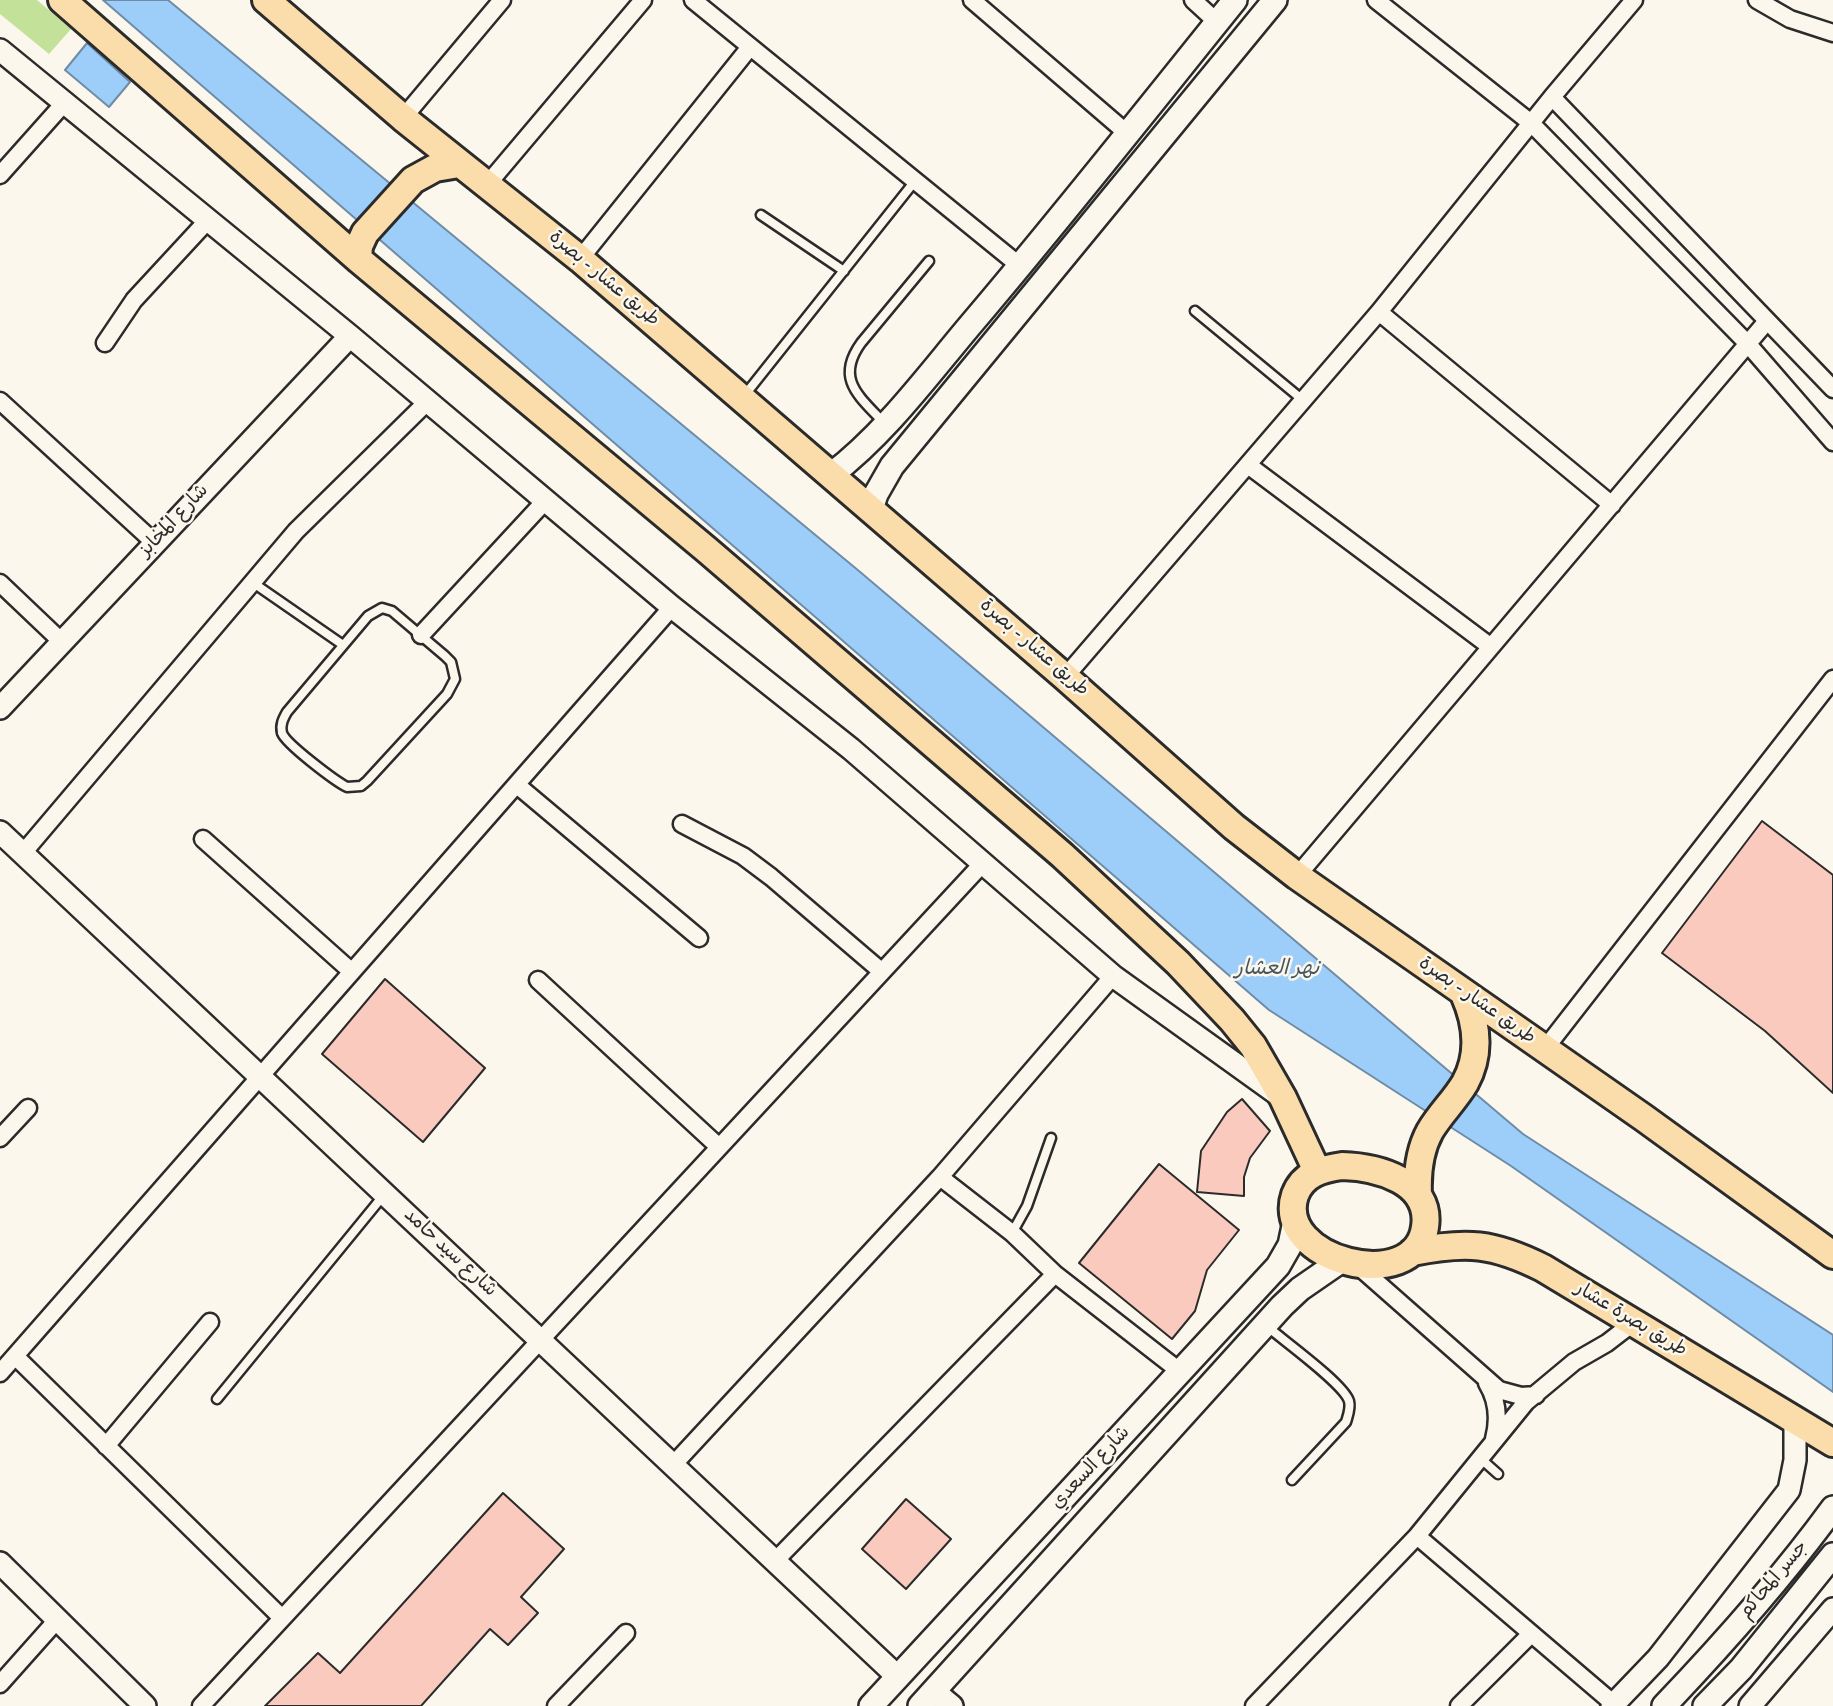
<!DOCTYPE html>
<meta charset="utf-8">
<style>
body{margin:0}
canvas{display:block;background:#fbf7ec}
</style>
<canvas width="1833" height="1706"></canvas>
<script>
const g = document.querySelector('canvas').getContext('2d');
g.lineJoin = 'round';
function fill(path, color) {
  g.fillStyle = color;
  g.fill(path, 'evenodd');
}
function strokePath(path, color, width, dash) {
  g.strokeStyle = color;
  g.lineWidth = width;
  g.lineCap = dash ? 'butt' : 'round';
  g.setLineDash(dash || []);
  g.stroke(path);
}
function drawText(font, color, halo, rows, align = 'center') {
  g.font = font + ' "Gochi Hand","Playpen Sans Arabic",sans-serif';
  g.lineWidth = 5;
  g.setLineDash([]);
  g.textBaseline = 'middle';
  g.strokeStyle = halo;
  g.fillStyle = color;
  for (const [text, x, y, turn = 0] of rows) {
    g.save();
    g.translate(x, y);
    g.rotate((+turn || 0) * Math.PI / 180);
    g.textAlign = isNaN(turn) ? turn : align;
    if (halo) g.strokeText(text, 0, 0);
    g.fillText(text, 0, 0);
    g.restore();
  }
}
const green = new Path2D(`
 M 0,0 L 37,0 L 71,29 L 49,54 L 0,14 Z`);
const water = new Path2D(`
 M 103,0 L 168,0 L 859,571 L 1523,1134 L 1833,1335 L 1833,1392 L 1511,1166 L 1269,1010 Z
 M 87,43 L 130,82 L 109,107 L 65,70 Z`);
const building = new Path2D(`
 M 1762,821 L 1833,875 L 1833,1093 L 1765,1031 L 1662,953 Z
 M 385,979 L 485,1068 L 423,1142 L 322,1054 Z
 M 1242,1099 L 1270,1131 L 1250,1158 L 1244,1177 L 1244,1196 L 1197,1192 L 1201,1151 L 1227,1112 Z
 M 1159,1164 L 1239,1230 L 1207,1270 L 1195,1311 L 1172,1339 L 1079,1263 Z
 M 503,1493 L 564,1549 L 521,1597 L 538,1613 L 508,1645 L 490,1629 L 421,1706 L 265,1706 L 318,1653 L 340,1673 Z
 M 906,1499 L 951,1539 L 906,1589 L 862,1549 Z`);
const service = new Path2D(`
 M 761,215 L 844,271
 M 1195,311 L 1304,401
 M 744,396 L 915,181
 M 883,422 C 859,396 835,379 861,343 L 929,261
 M 252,582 L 343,645
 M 382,608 L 392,611 L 445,656 L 451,662 L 455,679 L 447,694 L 367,781 L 361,786 L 347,787 C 335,781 286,744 282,733 C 280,725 283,719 287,712 L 368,616 Z
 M 1012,1233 L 1027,1206 L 1051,1138
 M 1268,1327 C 1284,1341 1344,1384 1349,1401 C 1351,1408 1348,1415 1346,1422 L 1292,1480
 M 217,1399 L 383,1196
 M 1480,1458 L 1498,1474`);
const minor = new Path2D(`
 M 693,0 L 1020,266
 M 972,0 L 1128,134
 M 1193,0 L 1217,22
 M 1376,0 L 1531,123 L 1747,343 L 1833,442
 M 1757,0 L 1790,19 L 1833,33
 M 1552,97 L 1833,389
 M 403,118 L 502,0
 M 0,175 L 66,101
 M 486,186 L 643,0
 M 580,259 L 750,47
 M 1379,312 L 1612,505
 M 105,343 L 134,300 L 208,220
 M 0,401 L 155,543
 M 1248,465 L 1491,647
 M 0,583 L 62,642
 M 421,635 L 545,501
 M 1065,677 L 1379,312 L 1552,97 L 1634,0
 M 517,785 L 699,938
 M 682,824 L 743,856 L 771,877 L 881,971
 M 203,839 L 352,972
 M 23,853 L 296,531 L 427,402
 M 1297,876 L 1767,321
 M 538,980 L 719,1147
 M 1544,1050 L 1833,679
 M 0,1138 L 28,1108
 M 940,1177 L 1012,1233 L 1055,1274 L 1182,1373
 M 1356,1264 L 1499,1390 L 1521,1396 L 1536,1395
 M 15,1356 L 282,1618
 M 0,1373 L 672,607
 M 1487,1383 C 1498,1401 1499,1420 1494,1439
 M 106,1446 L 210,1322
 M 673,1465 L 940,1177 L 1113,976
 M 1417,1536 L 1614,1704
 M 775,1561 L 1055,1274
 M 0,1684 L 57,1620
 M 201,1706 L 983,863
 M 556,1706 L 626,1633
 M 1254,1706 L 1417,1536 L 1526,1402 L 1574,1362 L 1607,1343 L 1633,1323
 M 1459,1706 L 1531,1634`);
const tertiary = new Path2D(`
 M 0,50 L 350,336 L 672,607 L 851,749 L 1113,976 L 1280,1096
 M 0,708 L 350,336
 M 0,832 L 898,1677
 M 0,1563 L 145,1706
 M 934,1691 L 952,1706
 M 1612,1706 L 1658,1658 L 1789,1490 L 1795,1460 L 1795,1419
 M 1750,1706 L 1833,1609`);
const secondary = new Path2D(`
 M 831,475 C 886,433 928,375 972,323 C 1062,217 1148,108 1235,0
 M 871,509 L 876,494 L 892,466 L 1275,0
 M 871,1706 L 1278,1266 L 1290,1245 L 1295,1221
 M 920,1706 L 1282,1306 L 1300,1289 L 1342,1260
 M 1664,1706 C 1724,1643 1782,1578 1833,1508
 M 1705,1706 L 1741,1669 L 1833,1555`);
const primary = new Path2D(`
 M 62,0 L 358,259 L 707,550 L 1062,855 L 1178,963 L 1232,1020 L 1253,1046 L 1283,1098 L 1317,1171
 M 266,0 L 403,118 L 580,259 L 1065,677 L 1234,827 L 1297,876 L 1644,1118 L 1833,1255
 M 358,259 L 359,246 L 365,233 L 413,180 L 435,168 L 459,164
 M 1342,1166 C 1377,1167 1432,1181 1425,1227 C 1416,1297 1273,1260 1295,1195 C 1303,1174 1321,1169 1342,1166 Z
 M 1418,1195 C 1417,1173 1419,1151 1430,1131 C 1440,1114 1455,1100 1465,1083 C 1481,1054 1477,1023 1464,994
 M 1412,1252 C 1467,1241 1493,1243 1543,1268 L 1833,1443`);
const streetNames = [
 ["طريق عشار - بصرة",603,280,40],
 ["شارع المخابز",175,522,-47],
 ["طريق عشار - بصرة",1033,649,41],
 ["طريق عشار - بصرة",1476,1002,35],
 ["شارع سيد حامد",449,1254,43],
 ["طريق بصرة عشار",1630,1321,31],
 ["شارع السعدي",1092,1469,-47],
 ["جسر المحاكم",1775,1581,-50]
];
const waterNames = [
 ["نهر العشار",1277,971]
];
fill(green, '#c3e199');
fill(water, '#9dcdf9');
strokePath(water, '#6f8ca7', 2);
fill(building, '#f9cabd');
strokePath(building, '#2b2b2b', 2);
strokePath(service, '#2b2b2b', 13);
strokePath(minor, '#2b2b2b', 21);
strokePath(tertiary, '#2b2b2b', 26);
strokePath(secondary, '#2b2b2b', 28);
strokePath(primary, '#2b2b2b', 32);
strokePath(service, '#fbf7ec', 8);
strokePath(minor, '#fbf7ec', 16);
strokePath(tertiary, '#fbf7ec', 21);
strokePath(secondary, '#fbf7ec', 23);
strokePath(primary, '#fbddab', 26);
drawText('19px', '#2b2b2b', '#fbf7ec', streetNames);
drawText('italic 21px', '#48545e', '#fbf7ec', waterNames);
</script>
